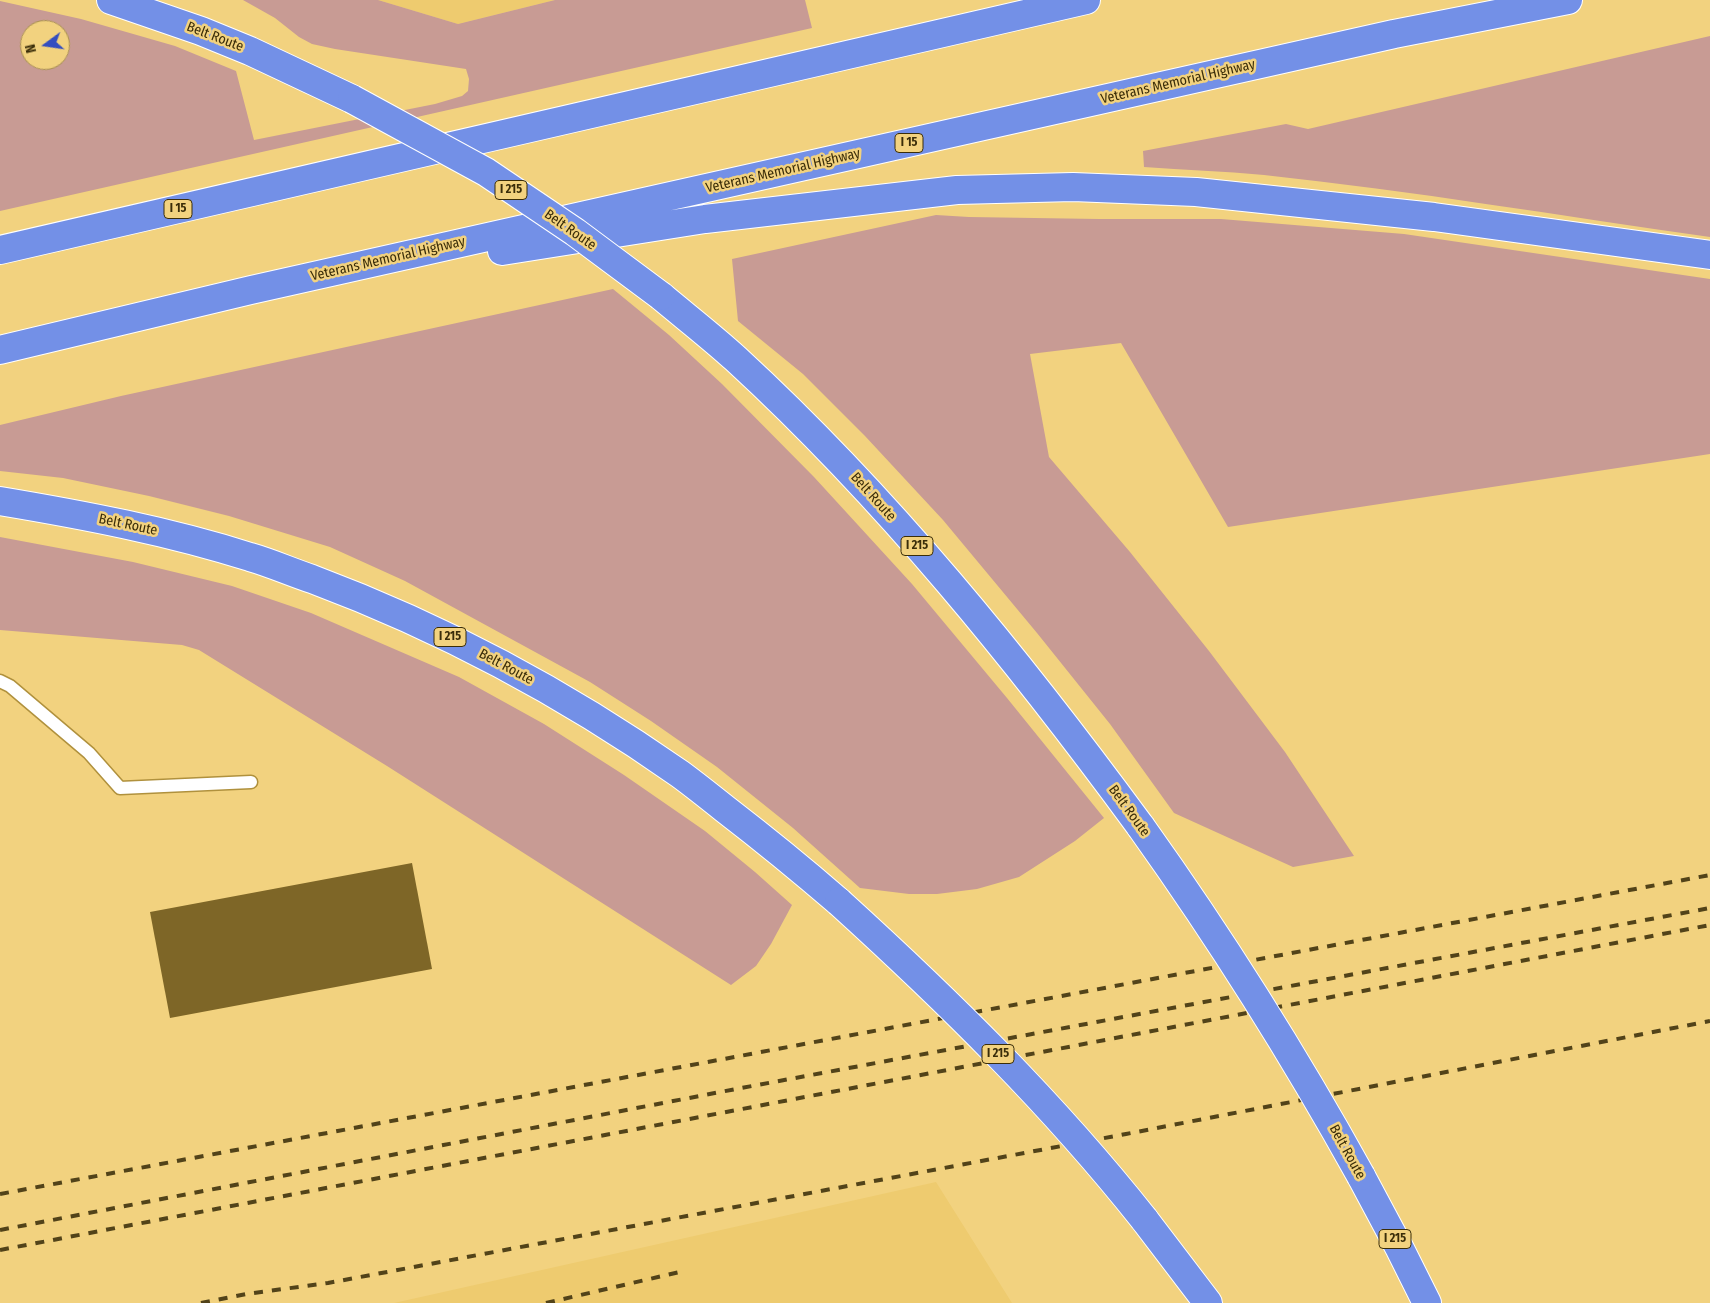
<!DOCTYPE html>
<style>
body{margin:0}
#map{position:relative;width:1710px;height:1303px;overflow:hidden;background:#f2d27f;font-family:"Fira Sans Condensed",sans-serif}
canvas{display:block}
.north{position:absolute;left:20px;top:20px;width:50px;height:50px;box-sizing:border-box;background:#f2d27f;border:1px solid #a89050;border-radius:50%;rotate:256deg;font-size:14px;font-weight:700;line-height:20px;text-align:center;color:#3a2d09}
.north::after{content:'';display:block;margin:auto;width:18px;height:22px;background:#344ebf;clip-path:polygon(50% 0,100% 100%,50% 72%,0 100%)}
</style>
<div id="map">
<canvas width="1710" height="1303"></canvas>
<div class="north">N</div>
</div>
<script>
const g = document.querySelector('canvas').getContext('2d');
g.lineJoin = 'round';
function fill(path, color) {
  g.fillStyle = color;
  g.fill(path, 'evenodd');
}
function strokePath(path, color, width, dash) {
  g.strokeStyle = color;
  g.lineWidth = width;
  g.lineCap = dash ? 'butt' : 'round';
  g.setLineDash(dash || []);
  g.stroke(path);
}
function drawText(font, color, halo, rows, align = 'center') {
  g.font = font + ' "Fira Sans Condensed",sans-serif';
  g.lineWidth = 5;
  g.setLineDash([]);
  g.textBaseline = 'middle';
  g.strokeStyle = halo;
  g.fillStyle = color;
  for (const [text, x, y, turn = 0] of rows) {
    g.save();
    g.translate(x, y);
    g.rotate((+turn || 0) * Math.PI / 180);
    g.textAlign = isNaN(turn) ? turn : align;
    if (halo) g.strokeText(text, 0, 0);
    g.fillText(text, 0, 0);
    g.restore();
  }
}
const built = new Path2D(`
 M 378,0 L 555,0 L 458,24 Z
 M 936,1182 L 1012,1303 L 394,1303 Z`);
const green = new Path2D(`
 M 243,0 L 378,0 L 458,24 L 555,0 L 805,0 L 812,28 L 0,211 L 0,1 L 81,19 L 175,46 L 236,71 L 254,140 L 435,104 L 462,96 L 468,91 L 469,79 L 466,69 L 335,49 L 312,44 L 299,37 L 275,18 ZM 30,30 L 60,30 L 60,60 L 30,60 Z
 M 1710,36 L 1710,237 C 1561,216 1414,191 1264,175 C 1224,171 1184,170 1144,167 L 1143,151 L 1286,124 L 1308,129 Z
 M 936,215 L 969,217 L 1099,219 L 1221,219 L 1404,234 L 1710,279 L 1710,454 L 1228,527 L 1121,343 L 1030,354 L 1049,457 L 1130,552 L 1209,651 L 1285,752 L 1354,856 L 1293,867 L 1174,813 L 1110,724 L 1037,633 L 943,520 L 865,436 L 803,374 L 738,321 L 732,259 Z
 M 613,289 L 669,335 L 722,384 L 814,477 L 912,584 L 1007,698 L 1104,818 L 1075,841 L 1019,877 L 977,889 L 937,894 L 909,894 L 860,888 L 793,828 L 717,767 L 651,721 L 590,682 L 405,581 L 330,547 L 229,516 L 149,496 L 63,478 L 0,471 L 0,425 L 121,396 Z
 M 0,537 L 133,562 L 232,586 L 311,613 L 459,677 L 544,724 L 624,775 L 705,831 L 755,872 L 792,905 L 771,944 L 756,966 L 731,985 L 387,766 L 199,650 L 182,645 L 0,630 Z`);
const building = new Path2D(`
 M 412,863 L 432,969 L 170,1018 L 150,912 Z`);
const service = new Path2D(`
 M 0,681 L 10,686 L 89,753 L 120,788 L 251,782`);
const motorway = new Path2D(`
 M 111,0 L 201,31 L 250,51 L 352,99
 M 0,250 L 1086,0
 M 502,251 L 705,219 L 957,190 L 1073,187 L 1196,192 L 1434,217 L 1710,255
 M 661,296 C 686,317 712,337 736,359 C 888,499 1019,661 1141,827
 M 0,350 L 251,290 L 1394,34 L 1568,0
 M 0,501 C 84,515 168,531 250,557 C 271,563 291,572 312,579 C 443,628 566,694 680,774 C 695,785 710,797 725,809 C 764,839 802,870 839,902
 M 1361,1176 L 1400,1249 L 1427,1303
 M 1144,1219 L 1208,1303`);
const rail = new Path2D(`
 M 0,1194 L 1710,875
 M 0,1230 L 736,1089 L 1710,908
 M 0,1250 L 1710,925
 M 201,1303 L 246,1294 L 328,1283 L 1126,1134 L 1710,1021
 M 546,1303 L 684,1271`);
const motorwayBridge = new Path2D(`
 M 352,99 L 486,172 L 575,232 L 661,296
 M 1141,827 C 1221,939 1294,1055 1361,1176
 M 839,902 C 948,1001 1052,1103 1144,1219`);
const shields = [
 [909,143,28],
 [511,190,32],
 [178,209,28],
 [917,546,32],
 [450,637,32],
 [998,1054,32],
 [1395,1239,32]
];
const shieldNames = [
 ["I 15",909,143],
 ["I 215",511,190],
 ["I 15",178,209],
 ["I 215",917,546],
 ["I 215",450,637],
 ["I 215",998,1054],
 ["I 215",1395,1239]
];
const streetNames = [
 ["Belt Route",215,37,21],
 ["Veterans Memorial Highway",1178,82,-13],
 ["Veterans Memorial Highway",783,171,-13],
 ["Belt Route",570,230,35],
 ["Veterans Memorial Highway",388,259,-13],
 ["Belt Route",873,497,48],
 ["Belt Route",128,525,12],
 ["Belt Route",506,667,28],
 ["Belt Route",1129,811,54],
 ["Belt Route",1347,1152,61]
];
fill(built, '#eecb6f');
fill(green, '#c89b94');
fill(building, '#7e6627');
strokePath(service, '#b0913d', 15);
strokePath(motorway, '#fff', 30);
strokePath(service, '#fff', 12);
strokePath(motorway, '#7390e7', 28);
strokePath(rail, '#524319', 4, [9, 9]);
strokePath(motorwayBridge, '#fff', 30, []);
strokePath(motorwayBridge, '#7390e7', 28);
for (const [x, y, w] of shields) {
  const box = new Path2D();
  box.roundRect(x - w / 2, y - 9.5, w, 19, 4);
  g.fillStyle = '#f2d27f';
  g.fill(box);
  strokePath(box, '#3a2d09', 1);
}
drawText('bold 12px', '#3a2d09', null, shieldNames);
drawText('14px', '#3a2d09', '#f2d27f', streetNames);
</script>
